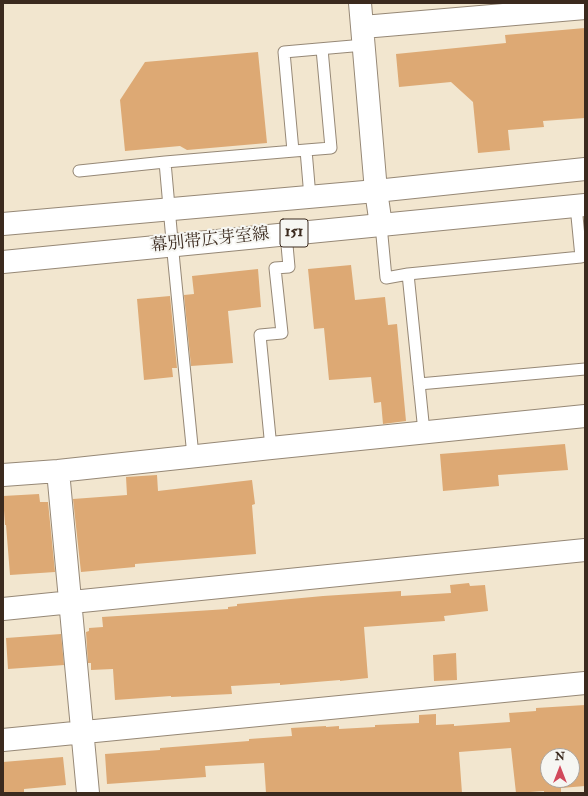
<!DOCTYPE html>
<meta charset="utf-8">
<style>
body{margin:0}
#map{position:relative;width:588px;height:796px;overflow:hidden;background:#f2e6cf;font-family:"IM FELL Double Pica",serif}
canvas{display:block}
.frame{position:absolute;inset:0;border:4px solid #3b2a1e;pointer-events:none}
.north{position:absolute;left:540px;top:748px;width:40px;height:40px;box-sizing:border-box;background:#f6f6f2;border:1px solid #aba49d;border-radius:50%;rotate:0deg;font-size:11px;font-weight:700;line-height:16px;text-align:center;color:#3b2a1e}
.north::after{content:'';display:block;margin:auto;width:14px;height:18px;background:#d1495b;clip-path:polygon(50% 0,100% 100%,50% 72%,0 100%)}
</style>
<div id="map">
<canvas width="588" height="796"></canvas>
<div class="frame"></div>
<div class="north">N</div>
</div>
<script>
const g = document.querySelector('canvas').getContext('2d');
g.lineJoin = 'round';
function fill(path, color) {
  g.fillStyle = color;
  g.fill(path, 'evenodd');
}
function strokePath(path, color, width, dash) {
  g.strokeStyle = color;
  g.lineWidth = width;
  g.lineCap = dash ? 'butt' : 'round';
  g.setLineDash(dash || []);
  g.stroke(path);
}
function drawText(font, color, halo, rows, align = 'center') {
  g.font = font + ' "IM FELL Double Pica","Noto Serif JP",serif';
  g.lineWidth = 4;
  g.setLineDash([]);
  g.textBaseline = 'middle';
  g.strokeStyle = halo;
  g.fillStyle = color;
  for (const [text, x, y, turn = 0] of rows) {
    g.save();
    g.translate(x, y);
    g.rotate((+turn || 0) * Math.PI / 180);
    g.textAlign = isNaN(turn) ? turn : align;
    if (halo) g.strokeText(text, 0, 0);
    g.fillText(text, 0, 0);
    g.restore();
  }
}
const building = new Path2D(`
 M 585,28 L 585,118 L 543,121 L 544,127 L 508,130 L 510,150 L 478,153 L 473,102 L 451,82 L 399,87 L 396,54 L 506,43 L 505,35 Z
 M 258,52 L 267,143 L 187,150 L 180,146 L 125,151 L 120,100 L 145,62 Z
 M 351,265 L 355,300 L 385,297 L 388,325 L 397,324 L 406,421 L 383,424 L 381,402 L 374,403 L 371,377 L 329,380 L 324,328 L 314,329 L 308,269 Z
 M 258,269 L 261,307 L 228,311 L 233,363 L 191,366 L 184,295 L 194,294 L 192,276 Z
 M 170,296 L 177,368 L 172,368 L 173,377 L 144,380 L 137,299 Z
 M 565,444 L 568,470 L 498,475 L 499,486 L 443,491 L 440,454 Z
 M 157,475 L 158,491 L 252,480 L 255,504 L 252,505 L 256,554 L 135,564 L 135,567 L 81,572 L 73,499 L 127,495 L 126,477 Z
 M 39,494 L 40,502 L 48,502 L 55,572 L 10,575 L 6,525 L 5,525 L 3,496 Z
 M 469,583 L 470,586 L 485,585 L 488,611 L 444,616 L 445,621 L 364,627 L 368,678 L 340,681 L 340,680 L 280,685 L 280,683 L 231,686 L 232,694 L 171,697 L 171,696 L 115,700 L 113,669 L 91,670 L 91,663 L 88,663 L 86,632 L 89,631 L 89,628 L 103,627 L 102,617 L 228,609 L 228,607 L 237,606 L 237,604 L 323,596 L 401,591 L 401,596 L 451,593 L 450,585 Z
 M 61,634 L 64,665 L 8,669 L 6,638 Z
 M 456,653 L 457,680 L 434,681 L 433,655 Z
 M 585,705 L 585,786 L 561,788 L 561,793 L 544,793 L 544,791 L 516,793 L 511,748 L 459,752 L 462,793 L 266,793 L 264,763 L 205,766 L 206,777 L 107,784 L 105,754 L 160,750 L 160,748 L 249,741 L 249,739 L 292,736 L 291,728 L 326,726 L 326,727 L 339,726 L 339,729 L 375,727 L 375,725 L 419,723 L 419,715 L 436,714 L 436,725 L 454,724 L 454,726 L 510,722 L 509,713 L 536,711 L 536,708 ZM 548,756 L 572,756 L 572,780 L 548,780 Z
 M 63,757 L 66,785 L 24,789 L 24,793 L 3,793 L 3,762 Z`);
const service = new Path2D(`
 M 306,150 L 331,148 L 322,49
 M 293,151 L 284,52 L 364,45
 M 79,171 L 165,162
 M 381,225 L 386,278 L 408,274 L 424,432
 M 408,274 L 581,257 L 576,206
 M 419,384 L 585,369
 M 271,448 L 260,335 L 282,333 L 275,268 L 289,267 L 286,234
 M 193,456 L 174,263 L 165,162 L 306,150 L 310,197`);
const minor = new Path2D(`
 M 360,3 L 376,191 L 381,225
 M 363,27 L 585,8
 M 58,471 L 88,793
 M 3,475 L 58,471 L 271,448 L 585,416
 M 3,609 L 585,550
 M 3,740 L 585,683`);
const primary = new Path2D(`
 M 3,224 L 376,191 L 585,169
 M 3,262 L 585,205`);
const shields = [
 [294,233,28]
];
const shieldNames = [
 ["151",294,233]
];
const streetNames = [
 ["幕別帯広芽室線",210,241,-6]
];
fill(building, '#dda974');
strokePath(service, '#968876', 13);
strokePath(minor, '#968876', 24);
strokePath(primary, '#968876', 24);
strokePath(service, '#fff', 11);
strokePath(minor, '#fff', 22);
strokePath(primary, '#fff', 22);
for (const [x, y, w] of shields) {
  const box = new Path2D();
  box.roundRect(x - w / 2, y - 14, w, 28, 3);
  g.fillStyle = '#f6f6f2';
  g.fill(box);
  strokePath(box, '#3b2a1e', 1);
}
drawText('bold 16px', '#3b2a1e', null, shieldNames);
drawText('17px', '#3b2a1e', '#f6f6f2', streetNames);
</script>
